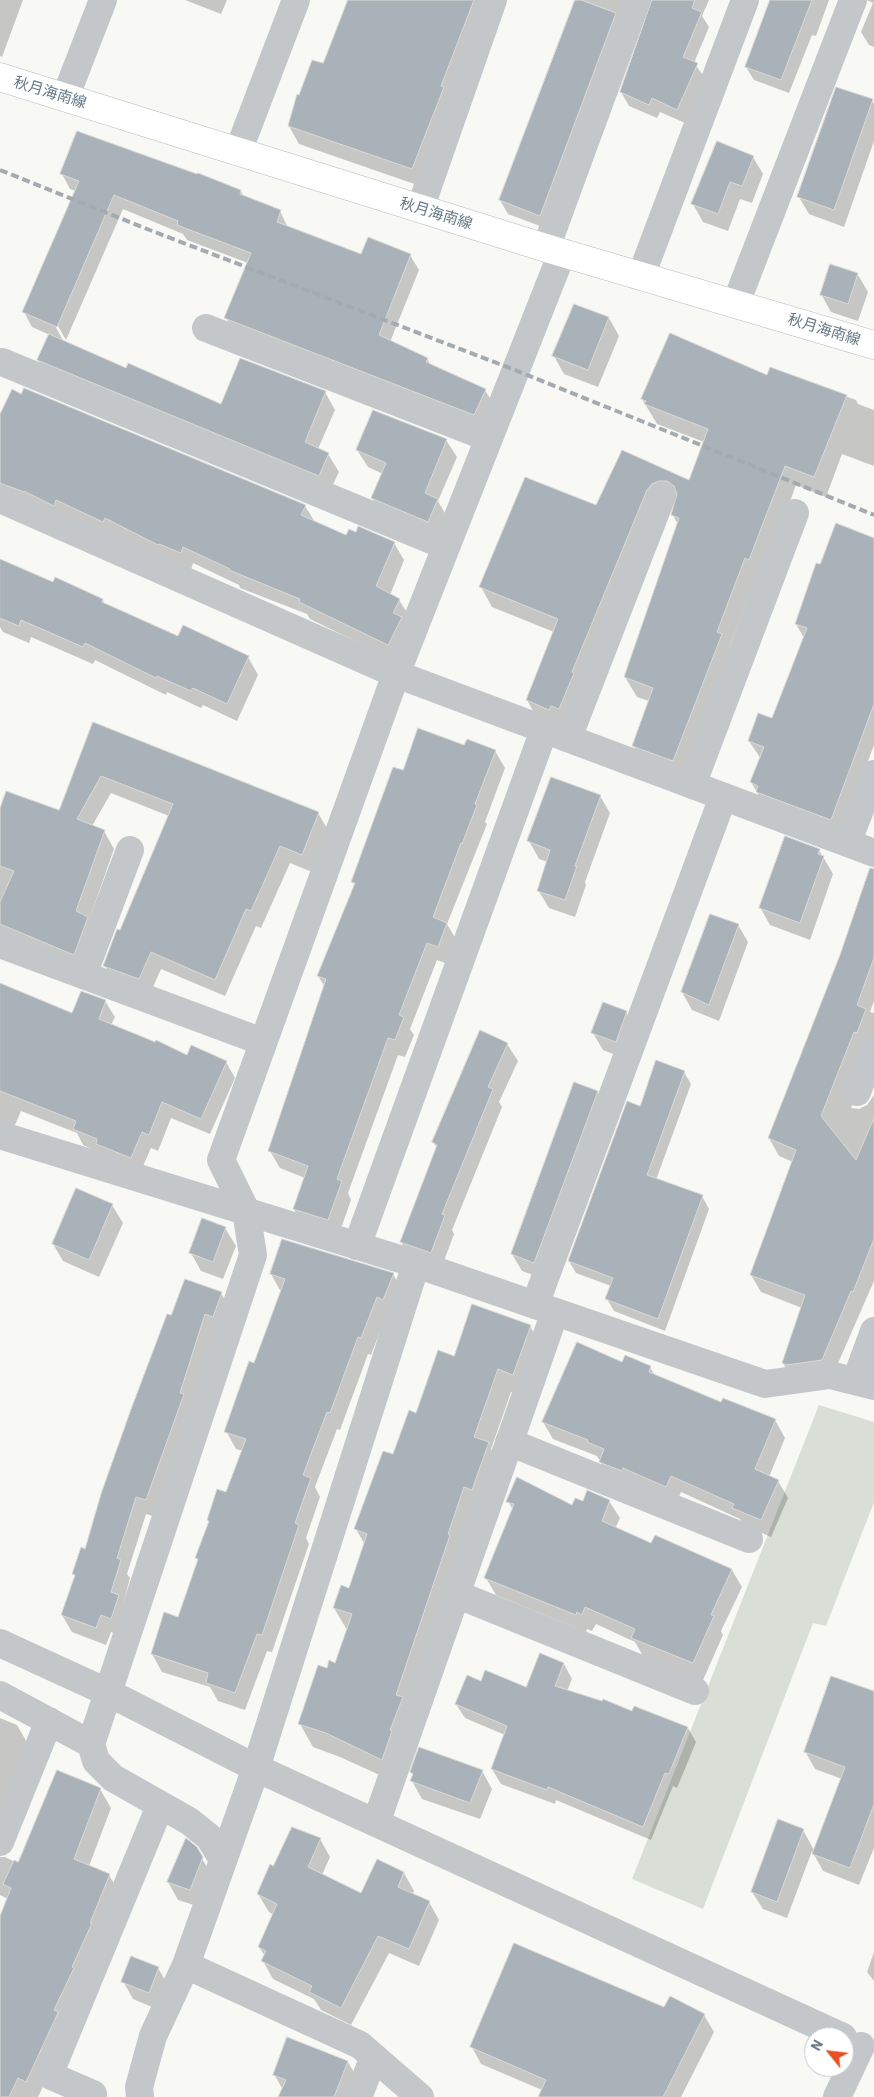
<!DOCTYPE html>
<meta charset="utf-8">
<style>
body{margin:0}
#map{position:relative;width:874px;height:2097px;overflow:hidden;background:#f8f8f5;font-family:"IBM Plex Sans",sans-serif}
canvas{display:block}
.north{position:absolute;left:804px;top:2027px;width:50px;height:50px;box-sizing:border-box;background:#fff;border:1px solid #c2c9cf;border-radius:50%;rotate:299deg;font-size:14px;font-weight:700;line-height:20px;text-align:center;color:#667986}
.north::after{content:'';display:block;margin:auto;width:18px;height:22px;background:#e64f27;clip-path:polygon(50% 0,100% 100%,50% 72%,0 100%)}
</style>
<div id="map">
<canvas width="874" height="2097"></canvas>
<div class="north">N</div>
</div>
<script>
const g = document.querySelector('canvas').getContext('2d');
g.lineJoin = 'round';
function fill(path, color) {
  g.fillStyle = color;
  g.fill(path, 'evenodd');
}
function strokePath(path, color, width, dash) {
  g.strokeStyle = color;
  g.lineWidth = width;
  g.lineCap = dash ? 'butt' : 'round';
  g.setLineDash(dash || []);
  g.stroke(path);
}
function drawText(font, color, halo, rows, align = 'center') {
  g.font = font + ' "IBM Plex Sans","Noto Sans JP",sans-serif';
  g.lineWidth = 5;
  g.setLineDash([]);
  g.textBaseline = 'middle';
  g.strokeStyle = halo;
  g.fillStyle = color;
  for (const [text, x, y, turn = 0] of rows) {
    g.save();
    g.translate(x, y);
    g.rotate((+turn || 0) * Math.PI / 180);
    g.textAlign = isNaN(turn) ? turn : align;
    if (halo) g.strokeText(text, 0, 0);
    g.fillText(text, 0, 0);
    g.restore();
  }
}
const green = new Path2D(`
 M 819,1405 L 874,1422 L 874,1502 L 826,1626 L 813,1623 L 703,1909 L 632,1879 Z`);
const shadow = new Path2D(`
 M 0,0 L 23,0 L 2,57 L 0,56 Z
 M 185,0 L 227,0 L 221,14 Z
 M 350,0 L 482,0 L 423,187 L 299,144 L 289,126 L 300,96 L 324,65 Z
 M 576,0 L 639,0 L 548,229 L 508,214 L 500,200 Z
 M 653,0 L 709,0 L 702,16 L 709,27 L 694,63 L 705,78 L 685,123 L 660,112 L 657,118 L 629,106 L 621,92 Z
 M 770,0 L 829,0 L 816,36 L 812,35 L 789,93 L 754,80 L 746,67 Z
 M 867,0 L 874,0 L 874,47 L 869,45 L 861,32 L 873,3 Z
 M 872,100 L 874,104 L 874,141 L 844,227 L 809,214 L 799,197 Z
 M 753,157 L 763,174 L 752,203 L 740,199 L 728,231 L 703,222 L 693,204 Z
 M 62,174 L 241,191 L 244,197 L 280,211 L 288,228 L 362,256 L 410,255 L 419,270 L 390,342 L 427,359 L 431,365 L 485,390 L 494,405 L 483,430 L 235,333 L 226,318 L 248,263 L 187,240 L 183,234 L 123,209 L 66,340 L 55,321 L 53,322 L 64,342 L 126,370 L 222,405 L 325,392 L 335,410 L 318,449 L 328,454 L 339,472 L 329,493 L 49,377 L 38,360 L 50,335 L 32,327 L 24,312 L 76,191 L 70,189 Z
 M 831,265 L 858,275 L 868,292 L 858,321 L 831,312 L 821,294 Z
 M 575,306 L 609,318 L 619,336 L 598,387 L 564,374 L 554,356 Z
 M 771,369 L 856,400 L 858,404 L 874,410 L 874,466 L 842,454 L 826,497 L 796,485 L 761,580 L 756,578 L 729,648 L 733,655 L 684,780 L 645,765 L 633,745 L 649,701 L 637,697 L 625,677 L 678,525 L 673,515 L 677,501 L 671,500 L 571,728 L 538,720 L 527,700 L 554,632 L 492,607 L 481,587 L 597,507 L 623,452 L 690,482 L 704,442 L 657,424 L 642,399 L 768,377 Z
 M 0,417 L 305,506 L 315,522 L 347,536 L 394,543 L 404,560 L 390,595 L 399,600 L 410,617 L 398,662 L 310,619 L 307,614 L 240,588 L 239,585 L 193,563 L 191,570 L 0,486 Z
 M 446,440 L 457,457 L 438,501 L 447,517 L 438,538 L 382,515 L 372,498 L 383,474 L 368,467 L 357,450 Z
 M 874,539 L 874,745 L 840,837 L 767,809 L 751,782 L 761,759 L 749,741 L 772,719 L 804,638 L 796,624 L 821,566 Z
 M 0,559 L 54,584 L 103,600 L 105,605 L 178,638 L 248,657 L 258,675 L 237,721 L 203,705 L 201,708 L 167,692 L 166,695 L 95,660 L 93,664 L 31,637 L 29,643 L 3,632 L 0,627 Z
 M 94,724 L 318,813 L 328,830 L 312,872 L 290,863 L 261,928 L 256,926 L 225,996 L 161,969 L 149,996 L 115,983 L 105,966 L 169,816 L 111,793 L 92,826 L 104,831 L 114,849 L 89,920 L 98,935 L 84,972 L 0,937 L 0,812 L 60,812 Z
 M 465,746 L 495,751 L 505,768 L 485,822 L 487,824 L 447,924 L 457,941 L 448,964 L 437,960 L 410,1029 L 414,1035 L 405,1057 L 398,1055 L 348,1193 L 351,1200 L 338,1237 L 304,1227 L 294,1209 L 305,1178 L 280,1168 L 270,1151 L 325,987 L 318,976 L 355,886 L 352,882 L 404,772 Z
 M 600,796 L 610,813 L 585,882 L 586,885 L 575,917 L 549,908 L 538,890 L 548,862 L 539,859 L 529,841 Z
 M 819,850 L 833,874 L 810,940 L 770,925 L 760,907 Z
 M 874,869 L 874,1001 L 870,1012 L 874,1013 L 874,1052 L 869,1059 L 851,1108 L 859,1109 L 867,1105 L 874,1095 L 874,1281 L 832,1377 L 793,1381 L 783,1363 L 802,1308 L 761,1292 L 751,1275 L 793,1162 L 779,1156 L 769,1138 Z
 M 738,925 L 748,942 L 719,1021 L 692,1010 L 682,992 Z
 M 0,984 L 73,1014 L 105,1001 L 115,1017 L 111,1025 L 187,1057 L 226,1062 L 235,1078 L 210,1134 L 171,1118 L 158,1151 L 151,1148 L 140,1173 L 83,1145 L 77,1133 L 21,1111 L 11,1134 L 0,1130 Z
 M 626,1012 L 636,1030 L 626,1059 L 603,1050 L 593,1033 Z
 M 507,1044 L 518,1061 L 499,1102 L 502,1107 L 452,1230 L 454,1234 L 441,1269 L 411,1259 L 401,1242 L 437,1148 L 433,1142 Z
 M 684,1072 L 691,1084 L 656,1180 L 702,1196 L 709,1209 L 665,1331 L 614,1311 L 607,1299 L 611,1286 L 576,1273 L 569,1261 L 640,1107 Z
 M 597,1092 L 607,1109 L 544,1279 L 522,1271 L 512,1254 Z
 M 77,1190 L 112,1205 L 123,1223 L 99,1277 L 63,1261 L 53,1244 Z
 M 225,1228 L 236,1246 L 223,1279 L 201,1271 L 191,1253 Z
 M 271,1274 L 393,1274 L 403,1292 L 387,1314 L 371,1355 L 368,1354 L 340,1430 L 337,1429 L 315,1487 L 320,1497 L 306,1538 L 309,1544 L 272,1652 L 267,1651 L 245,1710 L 218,1701 L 210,1687 L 162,1672 L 152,1654 L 179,1618 L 199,1561 L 197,1558 L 210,1523 L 208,1520 L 226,1494 L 243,1451 L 236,1449 L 226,1431 L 255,1365 L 281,1292 Z
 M 221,1293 L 231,1311 L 156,1517 L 146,1514 L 127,1574 L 130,1578 L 123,1604 L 128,1614 L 121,1636 L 111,1632 L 106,1645 L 72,1632 L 62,1615 L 75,1577 L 74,1574 L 86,1550 L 172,1317 Z
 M 530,1326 L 543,1350 L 526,1398 L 511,1392 L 491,1449 L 502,1467 L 395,1782 L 340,1757 L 313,1747 L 300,1724 L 327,1670 L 336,1664 L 347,1630 L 334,1608 L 350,1589 L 365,1545 L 356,1529 L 417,1415 L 455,1357 Z
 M 623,1364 L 650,1367 L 655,1376 L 722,1403 L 775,1420 L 785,1438 L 769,1477 L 778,1481 L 788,1498 L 771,1537 L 744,1525 L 740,1519 L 681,1492 L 676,1504 L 610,1479 L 597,1456 L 553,1439 L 543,1422 Z
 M 508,1501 L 573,1507 L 583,1503 L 609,1501 L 620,1518 L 615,1529 L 652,1545 L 732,1570 L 742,1587 L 721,1631 L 723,1635 L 703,1680 L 643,1656 L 635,1642 L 596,1624 L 592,1631 L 587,1629 L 586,1632 L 496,1595 L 486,1578 L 513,1510 Z
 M 541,1655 L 564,1664 L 572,1679 L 567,1691 L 633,1713 L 635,1708 L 688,1728 L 696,1742 L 677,1788 L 673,1786 L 651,1840 L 556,1800 L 555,1804 L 501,1784 L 492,1769 L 505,1735 L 465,1718 L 456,1704 L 481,1682 L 527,1688 Z
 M 874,1689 L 874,1848 L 859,1885 L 823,1871 L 812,1851 L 787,1918 L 763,1909 L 752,1892 L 803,1830 L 814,1850 L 842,1779 L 815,1769 L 805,1751 L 873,1692 Z
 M 0,1718 L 17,1725 L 28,1744 L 0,1815 Z
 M 482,1771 L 492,1789 L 480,1819 L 422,1799 L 412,1781 L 414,1776 L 412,1772 Z
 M 100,1789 L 111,1808 L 89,1866 L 109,1875 L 120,1894 L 67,2035 L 38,2097 L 0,2097 L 0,1919 L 8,1899 L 0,1895 L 0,1857 L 5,1857 L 19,1864 Z
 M 320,1839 L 330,1857 L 322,1875 L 361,1894 L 404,1873 L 414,1891 L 412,1895 L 429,1902 L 439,1920 L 419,1966 L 389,1953 L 351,2025 L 321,2010 L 314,1999 L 273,1979 L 263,1961 L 265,1956 L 259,1947 L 274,1915 L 269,1912 L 258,1894 L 274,1867 Z
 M 196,1848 L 212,1876 L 200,1907 L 178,1900 L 168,1882 Z
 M 874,1952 L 874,1981 L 867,1972 Z
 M 158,1968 L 168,1985 L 159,2010 L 133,1999 L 123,1981 Z
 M 664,2009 L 704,2015 L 714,2032 L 681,2097 L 539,2097 L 542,2090 L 481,2064 L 472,2047 Z
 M 348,2062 L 358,2079 L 351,2097 L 280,2097 L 283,2090 L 274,2074 Z`);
const building = new Path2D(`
 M 348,0 L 474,0 L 441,86 L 444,87 L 412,169 L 288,126 L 297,94 L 299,95 L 312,60 L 323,63 Z
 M 575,0 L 581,0 L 616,13 L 540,216 L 499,200 Z
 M 652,0 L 695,0 L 692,8 L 702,12 L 683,57 L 698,63 L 677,110 L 652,98 L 649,105 L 620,92 Z
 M 770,0 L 812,0 L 781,80 L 745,67 Z
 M 836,87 L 873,99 L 834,210 L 797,197 Z
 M 77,131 L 197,174 L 198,173 L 241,190 L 240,194 L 281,210 L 277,222 L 361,254 L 368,237 L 411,254 L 379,335 L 428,358 L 426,362 L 486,389 L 474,415 L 224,318 L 251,253 L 177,225 L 178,221 L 114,195 L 57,327 L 22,312 L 79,181 L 60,174 Z
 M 717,141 L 754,156 L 742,186 L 730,182 L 718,214 L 691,204 Z
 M 830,264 L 858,273 L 848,304 L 820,295 Z
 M 574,304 L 609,317 L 588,370 L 552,356 Z
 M 670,333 L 767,375 L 770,367 L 847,395 L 814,477 L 785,466 L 749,560 L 745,558 L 717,632 L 722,634 L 673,761 L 632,746 L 653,688 L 624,677 L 679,518 L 671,515 L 677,494 L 674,486 L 667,481 L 659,481 L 652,484 L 647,490 L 572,672 L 574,673 L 559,709 L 551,706 L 549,710 L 526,700 L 558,619 L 479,587 L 525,477 L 596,505 L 622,450 L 689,480 L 708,429 L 644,404 L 646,401 L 641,399 Z
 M 49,334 L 126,368 L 128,363 L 221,404 L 240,358 L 326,391 L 305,442 L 329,453 L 319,476 L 37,360 Z
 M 24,388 L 306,505 L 301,515 L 346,535 L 349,529 L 356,532 L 358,526 L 395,542 L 376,586 L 400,599 L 393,613 L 402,617 L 388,645 L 299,602 L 300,599 L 229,570 L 230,569 L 183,547 L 181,553 L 159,544 L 158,545 L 105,518 L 103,522 L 56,500 L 54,506 L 24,491 L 24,492 L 0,483 L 0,414 L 12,389 L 21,394 Z
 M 373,410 L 447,439 L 425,493 L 438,499 L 428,522 L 371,498 L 386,463 L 356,450 Z
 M 836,523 L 874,538 L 874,704 L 831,820 L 756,792 L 758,786 L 750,782 L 764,747 L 748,741 L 758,713 L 772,718 L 807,628 L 795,624 L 816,563 L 820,564 Z
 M 0,559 L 53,582 L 55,577 L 103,599 L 102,602 L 178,636 L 183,625 L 249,656 L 227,704 L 193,688 L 191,691 L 157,676 L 156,678 L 85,643 L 83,647 L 21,620 L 19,626 L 0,618 Z
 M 93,722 L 319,812 L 302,855 L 280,846 L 251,911 L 246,909 L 215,980 L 151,952 L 139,979 L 103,966 L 117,929 L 120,930 L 173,804 L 101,776 L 77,819 L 105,830 L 76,911 L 88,917 L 74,955 L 0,924 L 0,902 L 14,871 L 0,866 L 0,808 L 6,791 L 59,810 Z
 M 418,728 L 464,745 L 467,739 L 496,750 L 475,804 L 477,805 L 462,844 L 461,843 L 433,917 L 447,923 L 438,947 L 427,943 L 399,1015 L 404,1017 L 395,1040 L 388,1038 L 337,1179 L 342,1181 L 328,1220 L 293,1209 L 308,1166 L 268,1151 L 326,979 L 317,976 L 355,883 L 351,882 L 393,767 L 403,770 Z
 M 551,777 L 601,795 L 575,866 L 577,866 L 565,900 L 537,891 L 550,850 L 527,841 Z
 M 785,836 L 820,849 L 818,854 L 824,856 L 800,923 L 759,908 Z
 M 870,868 L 874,869 L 874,958 L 857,1005 L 866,1009 L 857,1033 L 854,1032 L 821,1116 L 856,1160 L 874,1118 L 874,1239 L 853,1292 L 851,1291 L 822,1360 L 787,1365 L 782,1363 L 805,1295 L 750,1275 L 796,1150 L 768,1138 L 840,955 Z
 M 710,914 L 739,924 L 709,1005 L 681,992 Z
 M 0,983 L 72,1013 L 81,991 L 106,1000 L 99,1019 L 155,1042 L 156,1040 L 187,1055 L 191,1045 L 227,1061 L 201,1119 L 162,1102 L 149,1135 L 142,1132 L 131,1158 L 96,1144 L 97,1139 L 73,1129 L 76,1121 L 0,1091 Z
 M 603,1002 L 627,1011 L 616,1042 L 591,1033 Z
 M 480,1030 L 508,1043 L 488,1087 L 493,1089 L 442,1214 L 445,1215 L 431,1253 L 400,1242 L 437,1145 L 432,1142 Z
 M 656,1060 L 685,1071 L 647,1175 L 703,1195 L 658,1319 L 605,1299 L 613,1278 L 568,1261 L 627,1101 L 640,1106 Z
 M 574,1082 L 598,1091 L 534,1263 L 511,1254 Z
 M 76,1188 L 113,1204 L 89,1260 L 52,1244 Z
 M 202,1218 L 226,1227 L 213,1262 L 189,1253 Z
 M 282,1239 L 394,1273 L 383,1300 L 377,1297 L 361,1338 L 358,1337 L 330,1413 L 327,1412 L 303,1475 L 311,1478 L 295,1523 L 299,1525 L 262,1635 L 257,1634 L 235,1693 L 206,1683 L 208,1673 L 151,1654 L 164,1612 L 178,1617 L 198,1559 L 195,1558 L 209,1521 L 207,1520 L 217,1489 L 226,1492 L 246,1439 L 224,1432 L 249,1361 L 254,1363 L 285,1279 L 270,1274 Z
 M 185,1279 L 222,1292 L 213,1317 L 205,1314 L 180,1393 L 184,1394 L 146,1500 L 136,1497 L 117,1558 L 121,1560 L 111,1592 L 119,1595 L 111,1619 L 101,1615 L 96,1628 L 61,1615 L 75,1575 L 72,1574 L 81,1547 L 85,1549 L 101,1494 L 130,1412 L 167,1314 L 171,1315 Z
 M 472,1304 L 531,1325 L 513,1375 L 498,1369 L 474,1437 L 489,1442 L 472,1490 L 464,1487 L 448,1534 L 450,1535 L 396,1695 L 403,1697 L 390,1730 L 392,1731 L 382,1760 L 326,1733 L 298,1724 L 318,1665 L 327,1668 L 329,1660 L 335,1663 L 352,1614 L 333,1608 L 341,1585 L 349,1588 L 367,1534 L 354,1529 L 383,1451 L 393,1454 L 409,1410 L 416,1413 L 438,1350 L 454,1356 Z
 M 577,1342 L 622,1362 L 625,1355 L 651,1366 L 649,1372 L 721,1402 L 723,1398 L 776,1419 L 755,1469 L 779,1480 L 761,1520 L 732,1508 L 734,1504 L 671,1476 L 666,1487 L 623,1468 L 622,1471 L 599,1462 L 604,1449 L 587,1442 L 588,1440 L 542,1422 Z
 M 517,1477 L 572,1505 L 575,1498 L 583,1501 L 587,1490 L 610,1500 L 602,1521 L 651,1543 L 655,1535 L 732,1569 L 711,1615 L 714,1616 L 693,1663 L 631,1638 L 635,1629 L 585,1607 L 582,1615 L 577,1612 L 576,1615 L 484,1578 L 514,1504 L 506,1502 Z
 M 540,1653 L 564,1663 L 555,1686 L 602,1701 L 603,1699 L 632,1711 L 634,1706 L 688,1727 L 669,1774 L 665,1773 L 643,1827 L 548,1787 L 547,1790 L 491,1769 L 507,1726 L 455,1704 L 467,1675 L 481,1681 L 485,1670 L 526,1687 Z
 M 831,1676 L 874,1691 L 874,1804 L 850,1868 L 812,1854 L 845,1767 L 804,1752 Z
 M 419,1747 L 483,1770 L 470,1803 L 410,1781 L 413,1774 L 410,1772 Z
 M 57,1770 L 101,1788 L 74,1859 L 110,1874 L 90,1923 L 92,1923 L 72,1967 L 74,1968 L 54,2010 L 58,2012 L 57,2015 L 26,2082 L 18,2078 L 9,2097 L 0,2097 L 0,1916 L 11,1888 L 3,1884 L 14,1860 L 18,1862 Z
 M 778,1819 L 804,1829 L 777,1902 L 751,1892 Z
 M 292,1827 L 321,1838 L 308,1867 L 361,1893 L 377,1859 L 404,1872 L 398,1887 L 430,1901 L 409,1949 L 378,1936 L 341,2008 L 309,1992 L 312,1986 L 261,1961 L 266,1951 L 258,1947 L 277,1904 L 257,1894 L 270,1864 L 273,1866 Z
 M 186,1838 L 197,1847 L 203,1857 L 190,1890 L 167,1882 Z
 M 514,1943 L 664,2007 L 670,1996 L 705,2014 L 663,2097 L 538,2097 L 546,2080 L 470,2047 Z
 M 131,1956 L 159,1967 L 149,1993 L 121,1982 Z
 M 287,2037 L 348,2061 L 334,2097 L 278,2097 L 286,2080 L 273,2075 Z`);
const minor = new Path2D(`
 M 65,98 L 103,0
 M 238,152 L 296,0
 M 420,209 L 493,0
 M 546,248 L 637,0
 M 641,276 L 745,0
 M 736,303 L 853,0
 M 206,328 L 489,438
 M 2,362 L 446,546
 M 0,499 L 396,674 L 874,853
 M 568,738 L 662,496
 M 692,785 L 795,513
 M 847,843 L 874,774
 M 0,944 L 263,1042
 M 83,975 L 130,850
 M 857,1092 L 874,1047
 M 0,1135 L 416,1264 L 765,1384 L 830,1375 L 874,1386
 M 357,1246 L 544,730
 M 535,1305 L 723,797
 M 856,1380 L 874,1331
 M 509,1442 L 749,1539
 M 456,1594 L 695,1691
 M 0,1643 L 109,1693 L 256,1768 L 843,2037
 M 0,1695 L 91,1744 L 253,1255 L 246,1211 L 221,1160 L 396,674 L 562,253
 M 91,1744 L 96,1761 L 113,1778 L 189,1821 L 209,1837 L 223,1860
 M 376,1823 L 555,1312
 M 0,1842 L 49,1721
 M 186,1965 L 360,2045 L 420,2097
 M 93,2094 L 49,2075 L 160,1806
 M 140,2097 L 139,2087 L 153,2036 L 186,1965 L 256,1768 L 416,1264
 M 358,2097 L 374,2057
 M 837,2097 L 861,2046`);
const major = new Path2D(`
 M 0,77 L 546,248 L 874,345`);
const rail = new Path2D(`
 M 0,170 L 147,229 L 515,370 L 874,515`);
const streetNames = [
 ["秋月海南線",50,93,17],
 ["秋月海南線",436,214,17],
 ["秋月海南線",824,330,17]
];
fill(green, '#d9dfd6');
fill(shadow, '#0003');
fill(building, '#a9b2b8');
strokePath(building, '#d9d9d7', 1);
strokePath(major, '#b6bbbe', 29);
strokePath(minor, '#c3c7ca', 28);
strokePath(major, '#fff', 28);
strokePath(rail, '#a3abb0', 4, [8, 4]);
drawText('15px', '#667986', '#fff', streetNames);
</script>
